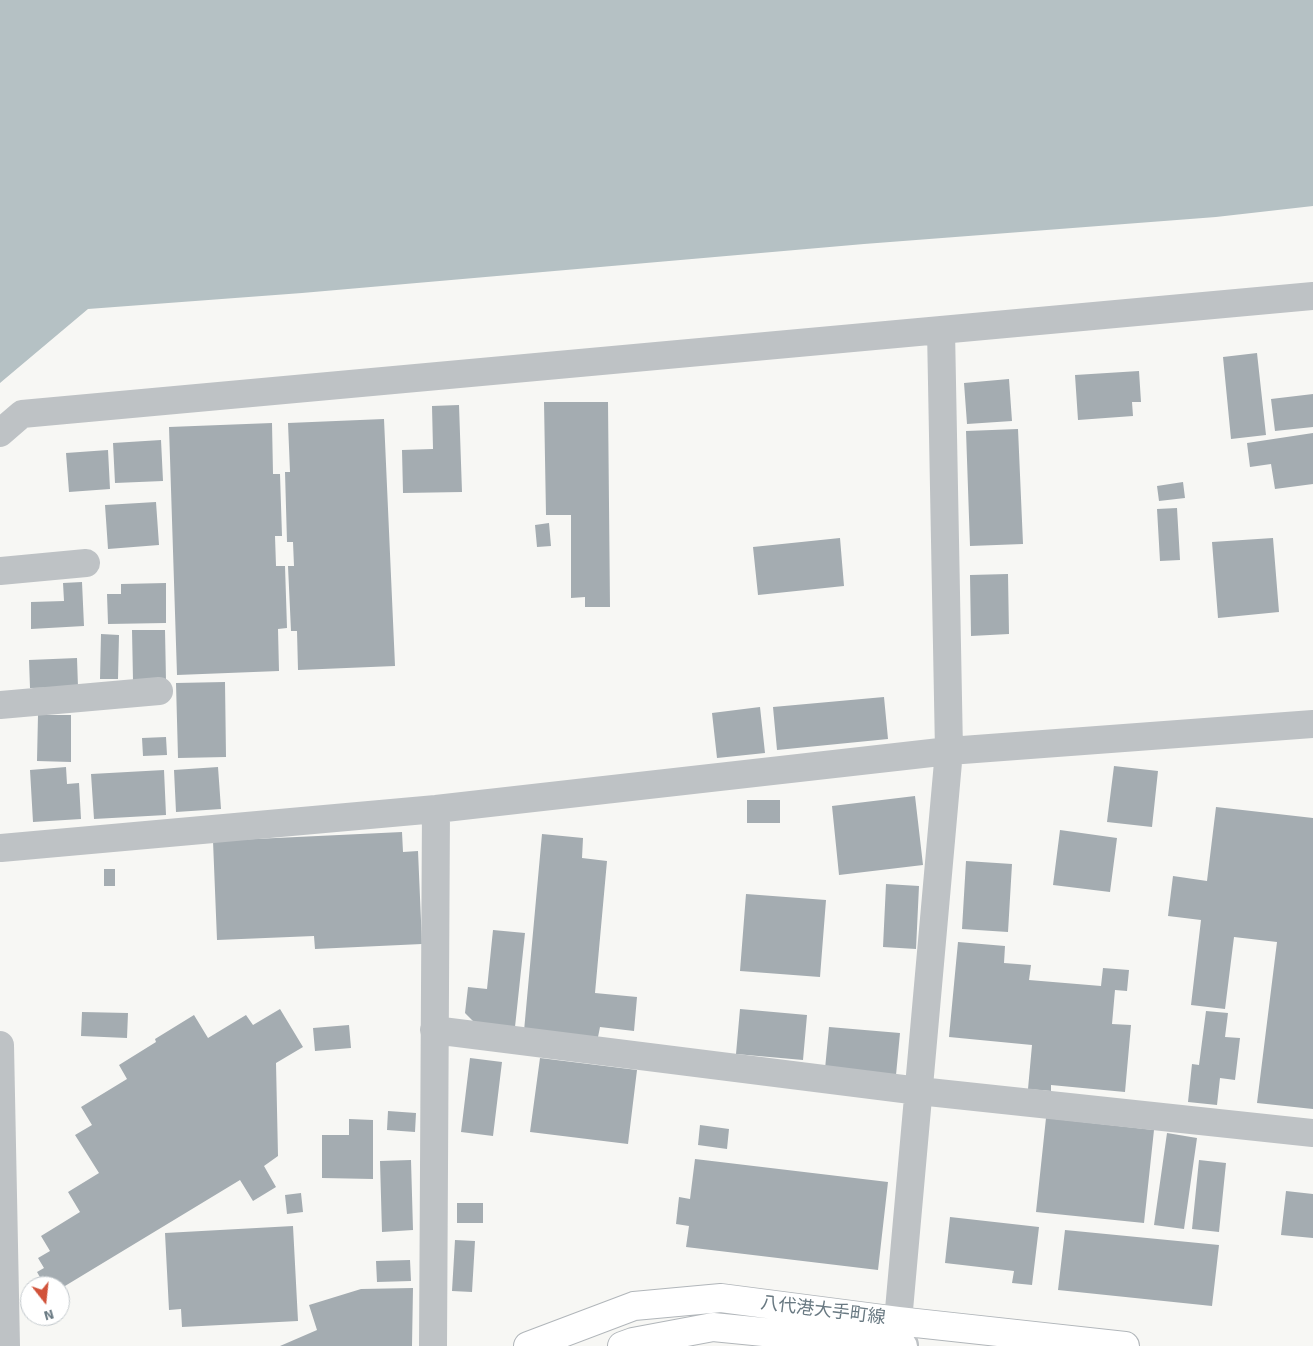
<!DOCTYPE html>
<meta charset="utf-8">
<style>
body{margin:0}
#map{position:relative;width:1313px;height:1346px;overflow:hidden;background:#f7f7f4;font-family:Signika,sans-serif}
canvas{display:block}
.north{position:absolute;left:20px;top:1276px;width:50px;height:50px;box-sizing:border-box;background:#fff;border:1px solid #c3c9cd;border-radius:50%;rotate:164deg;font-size:14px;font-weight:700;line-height:20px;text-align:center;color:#697982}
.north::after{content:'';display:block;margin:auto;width:18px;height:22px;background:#d1523a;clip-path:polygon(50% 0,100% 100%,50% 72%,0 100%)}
</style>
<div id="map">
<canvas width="1313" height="1346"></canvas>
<div class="north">N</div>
</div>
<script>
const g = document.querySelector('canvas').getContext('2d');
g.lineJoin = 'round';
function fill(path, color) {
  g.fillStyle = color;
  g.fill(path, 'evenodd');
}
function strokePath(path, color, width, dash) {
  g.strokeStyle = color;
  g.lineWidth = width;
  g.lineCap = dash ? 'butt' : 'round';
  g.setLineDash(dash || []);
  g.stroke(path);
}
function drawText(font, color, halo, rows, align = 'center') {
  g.font = font + ' Signika,"Noto Sans JP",sans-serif';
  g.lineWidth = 5;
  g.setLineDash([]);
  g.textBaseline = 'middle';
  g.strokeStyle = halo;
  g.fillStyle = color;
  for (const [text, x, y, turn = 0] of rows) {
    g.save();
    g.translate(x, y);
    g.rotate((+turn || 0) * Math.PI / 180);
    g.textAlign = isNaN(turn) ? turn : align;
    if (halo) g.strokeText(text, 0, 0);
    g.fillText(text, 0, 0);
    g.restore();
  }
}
const water = new Path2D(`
 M 0,0 L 1313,0 L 1313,206 L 1216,217 L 864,244 L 302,293 L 88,309 L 0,383 Z`);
const building = new Path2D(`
 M 1257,353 L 1266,435 L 1231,439 L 1223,357 Z
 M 1139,371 L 1141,402 L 1132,402 L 1133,416 L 1078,420 L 1075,375 Z
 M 1009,379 L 1012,421 L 967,424 L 964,383 Z
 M 1313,394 L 1313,427 L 1275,431 L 1271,399 Z
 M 544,402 L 608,402 L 610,607 L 585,607 L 585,597 L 571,598 L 571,515 L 546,515 Z
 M 459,405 L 462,492 L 403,493 L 402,450 L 433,449 L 432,406 Z
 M 384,419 L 395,666 L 298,670 L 297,631 L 291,631 L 288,566 L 294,566 L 293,542 L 287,542 L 285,472 L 290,472 L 288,423 Z
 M 272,423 L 273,474 L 280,474 L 282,536 L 275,536 L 276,566 L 285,566 L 287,628 L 278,629 L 279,671 L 177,675 L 169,427 Z
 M 1018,429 L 1023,544 L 970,546 L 966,431 Z
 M 1313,433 L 1313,484 L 1275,489 L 1271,464 L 1250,467 L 1247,443 Z
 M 161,440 L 163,481 L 115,483 L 113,443 Z
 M 108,450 L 110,489 L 69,492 L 66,453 Z
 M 1183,482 L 1185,498 L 1159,501 L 1157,486 Z
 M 156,502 L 159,545 L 108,549 L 105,505 Z
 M 1177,508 L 1180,560 L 1160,561 L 1157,509 Z
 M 549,523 L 551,546 L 537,547 L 535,525 Z
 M 840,538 L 844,586 L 758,595 L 753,547 Z
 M 1273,538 L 1279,612 L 1218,618 L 1212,542 Z
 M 1008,574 L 1009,634 L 971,636 L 970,575 Z
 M 82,582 L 84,626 L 31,629 L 31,602 L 64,601 L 63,583 Z
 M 166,583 L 166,623 L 108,624 L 107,594 L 121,594 L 121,584 Z
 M 132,630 L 165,630 L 166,681 L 133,681 Z
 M 101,634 L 119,635 L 118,679 L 100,679 Z
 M 77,658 L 78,687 L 30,688 L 29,660 Z
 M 225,682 L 226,757 L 178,758 L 176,683 Z
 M 884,697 L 888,739 L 777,750 L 773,707 Z
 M 760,707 L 765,753 L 717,758 L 712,713 Z
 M 38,715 L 71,715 L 71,762 L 37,761 Z
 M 166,737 L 167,755 L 143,756 L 142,738 Z
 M 1114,766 L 1158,771 L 1152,827 L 1107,822 Z
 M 66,767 L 67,784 L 79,783 L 81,819 L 33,822 L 30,770 Z
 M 218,767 L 221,809 L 176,812 L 174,770 Z
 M 164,770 L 166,815 L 94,819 L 91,774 Z
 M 915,796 L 923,865 L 839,875 L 832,806 Z
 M 747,800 L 780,800 L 780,823 L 747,823 Z
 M 1216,807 L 1313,818 L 1313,1109 L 1257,1103 L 1277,942 L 1234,937 L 1225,1009 L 1191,1005 L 1201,920 L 1168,916 L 1173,876 L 1207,881 Z
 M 1060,830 L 1117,838 L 1110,892 L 1053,885 Z
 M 402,832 L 403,852 L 418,851 L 422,944 L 315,949 L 314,936 L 217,940 L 213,841 Z
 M 542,834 L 583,838 L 582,858 L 607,861 L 595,993 L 637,997 L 634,1031 L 600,1027 L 598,1037 L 524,1031 Z
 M 966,861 L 1012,864 L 1008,932 L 962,929 Z
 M 104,869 L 115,869 L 115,886 L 104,886 Z
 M 886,884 L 919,886 L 916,949 L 883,947 Z
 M 746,894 L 826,900 L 820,977 L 740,971 Z
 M 493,930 L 525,933 L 515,1027 L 475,1023 L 465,1013 L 468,987 L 487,989 Z
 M 958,942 L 1005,946 L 1004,963 L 1031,965 L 1029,980 L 1101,986 L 1103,968 L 1129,970 L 1127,991 L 1115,990 L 1112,1024 L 1131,1025 L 1125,1092 L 1051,1085 L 1051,1091 L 1028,1089 L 1032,1045 L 949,1037 Z
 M 280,1009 L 303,1047 L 276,1063 L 278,1156 L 264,1166 L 276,1187 L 253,1201 L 240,1180 L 60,1289 L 60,1286 L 45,1286 L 37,1272 L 44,1268 L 38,1258 L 50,1251 L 41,1236 L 80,1212 L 68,1192 L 99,1173 L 75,1135 L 92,1125 L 81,1107 L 127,1079 L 119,1065 L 156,1042 L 155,1039 L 194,1015 L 208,1038 L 246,1015 L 253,1025 Z
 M 740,1009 L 807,1015 L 803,1060 L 736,1054 Z
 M 1206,1011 L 1228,1013 L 1225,1037 L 1240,1038 L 1235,1080 L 1220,1078 L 1217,1105 L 1188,1102 L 1192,1064 L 1199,1065 Z
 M 82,1012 L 128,1013 L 127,1038 L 81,1036 Z
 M 349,1025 L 351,1048 L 315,1051 L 313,1028 Z
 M 829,1027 L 900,1033 L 896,1075 L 825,1069 Z
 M 470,1058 L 502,1062 L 493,1136 L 461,1132 Z
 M 540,1058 L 637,1070 L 628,1144 L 530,1132 Z
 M 388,1111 L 416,1113 L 415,1132 L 387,1130 Z
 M 1046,1118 L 1154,1130 L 1144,1223 L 1036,1212 Z
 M 349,1119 L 373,1120 L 373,1179 L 322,1178 L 322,1135 L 349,1135 Z
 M 700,1125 L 729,1129 L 727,1149 L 698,1145 Z
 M 1167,1133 L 1197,1138 L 1184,1229 L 1154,1225 Z
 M 695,1159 L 888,1182 L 878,1270 L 686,1247 L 689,1226 L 676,1224 L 679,1197 L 690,1199 Z
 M 411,1160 L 413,1230 L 382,1232 L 380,1161 Z
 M 1199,1160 L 1226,1163 L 1219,1232 L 1192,1229 Z
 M 1286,1191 L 1313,1194 L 1313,1238 L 1281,1235 Z
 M 301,1193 L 303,1212 L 287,1214 L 285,1195 Z
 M 457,1203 L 483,1203 L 483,1223 L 457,1223 Z
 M 950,1217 L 1039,1227 L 1032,1285 L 1012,1283 L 1014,1271 L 945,1263 Z
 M 293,1226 L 298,1321 L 182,1327 L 181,1309 L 169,1310 L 165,1233 Z
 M 1065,1230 L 1219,1245 L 1212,1306 L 1058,1290 Z
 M 455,1240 L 475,1241 L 472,1292 L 452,1291 Z
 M 410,1260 L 411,1281 L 377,1282 L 376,1261 Z
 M 413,1288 L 412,1346 L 280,1346 L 317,1330 L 309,1305 L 361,1289 Z`);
const minor = new Path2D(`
 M 0,433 L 22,414 L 1313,296
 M 0,571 L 86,563
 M 0,705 L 159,691
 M 1,848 L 436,809 L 949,751 L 1313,724
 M 434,1030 L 919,1091 L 1313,1133
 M 0,1045 L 6,1346
 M 905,1345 L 898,1321 L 949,751 L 941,330
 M 433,1346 L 436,809`);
const secondary = new Path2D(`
 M 528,1346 L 634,1306 L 721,1298 L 898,1321 L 1125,1346
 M 622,1346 L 633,1342 L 713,1327 L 903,1346`);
const streetNames = [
 ["八代港大手町線",823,1311,7]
];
fill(water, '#b5c1c4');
fill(building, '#a4acb1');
strokePath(secondary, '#b1b6ba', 30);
strokePath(minor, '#bec2c5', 28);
strokePath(secondary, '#fff', 28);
drawText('18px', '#697982', '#fff', streetNames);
</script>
